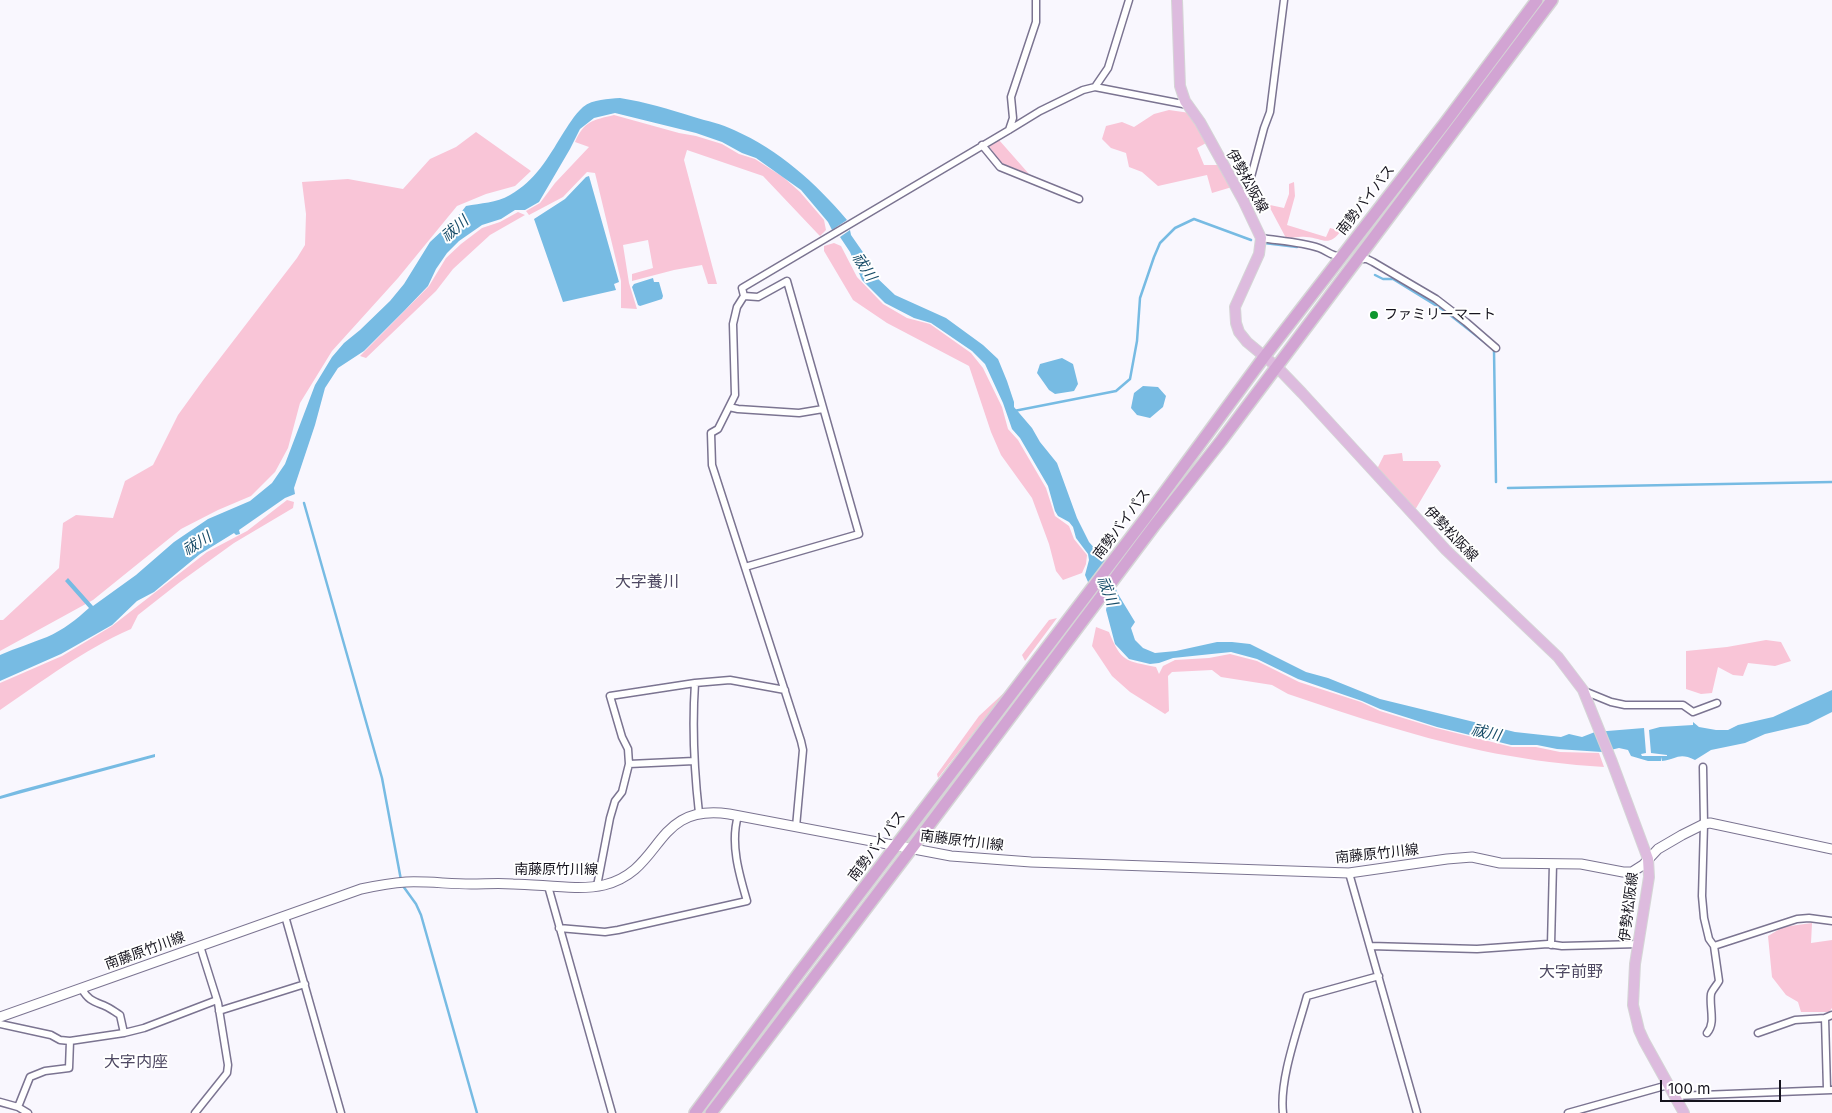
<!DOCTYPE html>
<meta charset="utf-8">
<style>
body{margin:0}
#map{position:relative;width:1832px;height:1113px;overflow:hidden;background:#f9f7fe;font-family:Inter,sans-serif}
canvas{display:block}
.scale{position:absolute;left:1660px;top:1080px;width:121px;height:22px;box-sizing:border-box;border:2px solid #15131d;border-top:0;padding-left:6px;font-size:15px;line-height:18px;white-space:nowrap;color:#15131d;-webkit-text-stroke:4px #fff;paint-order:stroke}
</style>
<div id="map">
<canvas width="1832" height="1113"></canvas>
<div class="scale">100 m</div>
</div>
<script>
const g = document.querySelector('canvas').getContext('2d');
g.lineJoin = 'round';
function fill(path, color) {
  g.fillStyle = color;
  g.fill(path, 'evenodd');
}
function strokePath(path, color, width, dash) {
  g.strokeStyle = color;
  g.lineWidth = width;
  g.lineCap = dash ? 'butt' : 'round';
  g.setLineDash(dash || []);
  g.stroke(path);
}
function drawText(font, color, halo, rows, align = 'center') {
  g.font = font + ' Inter,"Noto Sans JP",sans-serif';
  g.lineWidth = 4;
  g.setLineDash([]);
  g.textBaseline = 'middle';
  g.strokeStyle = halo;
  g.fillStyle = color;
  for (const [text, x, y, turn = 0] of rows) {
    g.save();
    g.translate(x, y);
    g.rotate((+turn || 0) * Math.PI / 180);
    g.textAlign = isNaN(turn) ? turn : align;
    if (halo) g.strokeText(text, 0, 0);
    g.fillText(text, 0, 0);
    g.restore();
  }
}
const green = new Path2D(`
 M 1169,110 L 1190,113 L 1208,142 L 1197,148 L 1204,165 L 1219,165 L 1232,187 L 1212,193 L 1207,175 L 1158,186 L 1142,172 L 1129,167 L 1126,153 L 1111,148 L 1102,139 L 1106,126 L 1122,122 L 1134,127 L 1154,114 Z
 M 614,115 L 679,133 L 696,136 L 722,144 L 739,154 L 755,159 L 783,177 L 800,192 L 824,220 L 826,230 L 820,236 L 817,233 L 763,176 L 687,150 L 684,160 L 717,284 L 708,284 L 702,265 L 674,270 L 632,281 L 632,274 L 653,268 L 648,240 L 623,245 L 629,283 L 637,309 L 621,308 L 621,281 L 595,173 L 587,172 L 563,197 L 529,215 L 526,211 L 540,203 L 555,183 L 589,147 L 575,142 C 584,121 593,120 614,115 Z
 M 476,132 L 531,171 L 515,186 L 486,194 L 457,206 L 398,278 L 332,351 L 300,403 L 288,448 L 275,472 L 251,496 L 218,510 L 181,529 L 93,600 L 0,651 L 0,620 L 3,620 L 59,568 L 63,523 L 76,515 L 113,518 L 125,481 L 153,465 L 178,415 L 204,379 L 297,258 L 305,245 L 306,214 L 302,182 L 348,179 L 403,189 L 430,159 L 456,147 Z
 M 999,140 L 1029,174 L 1001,163 L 989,146 Z
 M 1294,182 L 1295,196 L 1287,225 L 1326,237 L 1330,228 L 1341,231 C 1328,248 1323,238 1306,237 C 1299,236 1293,238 1286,238 L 1270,208 L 1270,205 L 1284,208 L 1289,194 L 1289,184 Z
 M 518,212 L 525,215 L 490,235 L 453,269 L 436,291 L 366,358 L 360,356 L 429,286 L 446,258 L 461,244 L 482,228 L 500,222 Z
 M 834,243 L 841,246 L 857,277 L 883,304 L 907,318 L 930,324 L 971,353 L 983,368 L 1002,407 L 1008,429 L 1018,440 L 1046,488 L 1055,516 L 1069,526 L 1074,539 L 1087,555 L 1086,564 L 1082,573 L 1063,580 L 1056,571 L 1049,544 L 1032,498 L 1001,455 L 991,432 L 969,366 L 887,323 L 853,300 L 824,251 L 824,246 Z
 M 1402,453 L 1403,461 L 1438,461 L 1441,466 L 1415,510 L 1377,469 L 1384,455 Z
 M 287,500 L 294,502 L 293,508 L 234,543 L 180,582 L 138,615 L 131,629 C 83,650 43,681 0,710 L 0,683 L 62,656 L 112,626 L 207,552 L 247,531 Z
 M 1057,618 L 1025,661 L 1022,655 L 1049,620 Z
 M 1096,627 L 1109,632 C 1121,662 1126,661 1156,667 L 1159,674 L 1163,666 L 1175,660 L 1209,658 L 1230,654 L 1257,661 L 1299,682 L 1361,702 L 1380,711 L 1436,728 L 1512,747 L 1536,747 L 1560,752 L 1599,753 L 1604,767 C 1531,763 1459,748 1390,727 C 1355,717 1322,705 1288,694 L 1272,685 L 1221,677 L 1212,670 L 1172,672 L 1168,676 L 1169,711 L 1165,714 L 1130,692 L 1112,676 L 1092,646 Z
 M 1766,640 L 1781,642 L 1791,661 L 1775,666 L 1748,663 L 1743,676 L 1733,675 L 1718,667 L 1712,693 L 1701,694 L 1686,689 L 1686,651 L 1727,647 Z
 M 1007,690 L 938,778 L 937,774 L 979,716 Z
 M 1812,923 L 1811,943 L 1832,940 L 1832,1008 L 1829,1012 L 1801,1012 L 1798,1002 L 1786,995 L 1772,977 L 1768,936 L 1783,927 Z`);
const water = new Path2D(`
 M 620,98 C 646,102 668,109 694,117 C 707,121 722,124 734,130 C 779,150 816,183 847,220 L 832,230 L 828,222 L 801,190 L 756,158 L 742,153 L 722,142 L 696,133 L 615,113 L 594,118 L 580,129 L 570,149 L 539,202 L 525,210 L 515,210 L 501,219 L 482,225 L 459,241 L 447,253 L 436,269 L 428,286 L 405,310 L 364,351 L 338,368 L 325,388 L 315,425 L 294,488 L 295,494 L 285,498 L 239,530 L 240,534 L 236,535 L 234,533 L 200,554 L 154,592 L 137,601 L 112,625 L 61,654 L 0,681 L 0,655 C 16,648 32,643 47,637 C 63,630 77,619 89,608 L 65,581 L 68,578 L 93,606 L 136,575 L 174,542 L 208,519 L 250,501 L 272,483 L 285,464 L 315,385 L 332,357 L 344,343 L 360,330 L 390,301 L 404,284 L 430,242 L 459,215 L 466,206 C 481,203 496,203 510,195 C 535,181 548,158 562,135 C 568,126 574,115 583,107 C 593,99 608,99 620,98 Z
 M 589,176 L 619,282 L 614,284 L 616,290 L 563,302 L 534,219 L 565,199 L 586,177 Z
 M 850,230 L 851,235 L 867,258 L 868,265 L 874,275 L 895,295 L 946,318 L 983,345 L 998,359 L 1007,381 L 1014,402 L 1014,407 L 1032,428 L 1040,442 L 1057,463 L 1077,518 L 1089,542 L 1104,559 L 1118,594 L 1135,622 L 1131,628 L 1135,640 L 1143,648 L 1155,653 L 1176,651 L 1217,642 L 1232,642 L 1250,644 L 1306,672 L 1328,678 L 1380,699 L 1515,732 L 1561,737 L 1569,734 L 1582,737 L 1595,732 L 1644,728 L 1646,753 L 1641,754 L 1642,756 L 1667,756 L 1667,755 L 1651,753 L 1649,730 L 1660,727 L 1693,725 L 1693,722 L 1699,727 L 1716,730 L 1728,730 L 1738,725 L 1773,717 L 1832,690 L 1832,712 L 1808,724 L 1765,734 L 1745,743 L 1711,750 L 1695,760 C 1679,752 1677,759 1662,761 L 1662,757 L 1661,761 L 1648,761 L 1631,756 L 1628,750 L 1619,748 L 1602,752 L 1557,749 L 1537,745 L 1511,745 L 1437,727 L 1380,709 L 1362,701 L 1298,679 L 1257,659 L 1231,652 L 1173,658 L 1159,663 L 1150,664 L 1129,659 L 1115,644 L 1106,610 L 1107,604 L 1088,582 L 1085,575 L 1089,560 L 1088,554 L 1076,538 L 1073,527 L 1069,522 L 1058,516 L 1055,511 L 1048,486 L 1020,438 L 1012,429 L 1003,403 L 985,364 L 972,351 L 931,323 L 914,318 L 885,303 L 862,280 L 850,252 L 840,237 Z
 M 653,278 L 654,282 L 659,282 L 663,296 L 662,299 L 640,306 L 638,305 L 632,287 L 634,284 Z
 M 1062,358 L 1073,364 L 1078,384 L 1074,391 L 1055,394 L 1049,390 L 1037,373 L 1040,364 Z
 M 1143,386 L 1158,387 L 1166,396 L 1163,407 L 1150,418 L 1137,415 L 1131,408 L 1134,393 Z
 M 155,754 L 155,757 L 0,799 L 0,796 L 20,790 Z`);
const stream = new Path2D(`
 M 1264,243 L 1297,247
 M 1375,275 L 1383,279 L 1393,279 L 1445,311 L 1487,344
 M 1491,347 L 1494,350 L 1496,482
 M 1014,411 L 1116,391 L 1130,379 L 1137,341 L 1140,298 L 1154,257 L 1160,243 L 1175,228 L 1194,219 L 1251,240
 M 1508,488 L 1832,482
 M 304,503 L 382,778 L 401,880
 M 403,886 L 416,904 L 421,915 L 477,1113`);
const minor = new Path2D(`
 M 1095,87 L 1188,105
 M 1009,130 L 1013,118 L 1011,97 L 1036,22 L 1036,0
 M 982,145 L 1000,167 L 1079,199
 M 1243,200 L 1247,192 L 1264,128 L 1270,112 L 1284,0
 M 1261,238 C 1280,241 1301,242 1319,248 C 1328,251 1332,257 1341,256
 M 1358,259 L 1367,259 L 1373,262 L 1436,299 L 1466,322 L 1496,348
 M 744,296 L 758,297 L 787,281 L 859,534 L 745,567
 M 729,407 L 738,409 L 799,413 L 823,409
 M 1584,691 L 1611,702 L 1625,705 L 1683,705 L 1693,712 L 1717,703
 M 629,764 L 694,761
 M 1703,767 L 1704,824 L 1702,896 L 1704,918 L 1709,939 L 1714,946 L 1719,981 C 1717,985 1712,990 1711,994 C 1709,1007 1716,1023 1707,1033
 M 699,813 C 694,769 692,727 695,683 L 730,680 L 785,690
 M 796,827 L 803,750 L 801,741 L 712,465 L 711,433 L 718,429 L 735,395 L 733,324 L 737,307 L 744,296 L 742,288 L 1009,130 L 1040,111 L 1083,90 L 1095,87 L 1108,68 L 1129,0
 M 1349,873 L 1417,1113
 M 548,886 L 612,1113
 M 597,886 L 610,818 L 615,801 L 622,792 L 629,764 L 628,749 L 622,737 L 610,696 L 695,683
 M 285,916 L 341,1113
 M 559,928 L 605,932 L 618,930 L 747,901 C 739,874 730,843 738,816
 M 1551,945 L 1553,864
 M 1370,946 L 1477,949 L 1548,944 L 1562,946 L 1639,944
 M 1714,946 L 1797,919 L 1809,918 L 1832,921
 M 219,1011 L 305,984
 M 1825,1018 L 1827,1089
 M 0,1024 L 51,1035 L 60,1040 L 70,1041 L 124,1033 L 120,1015 C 115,1012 110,1008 105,1006 C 93,1001 88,1000 82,989
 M 124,1033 L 144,1028 L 217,1000
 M 1758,1033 L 1795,1020 L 1825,1018 L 1832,1015
 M 1675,1096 L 1832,1090
 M 0,1102 L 18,1107 L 28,1113
 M 18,1107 L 30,1077 L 45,1071 L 69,1068 L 70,1041
 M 195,1113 L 227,1073 L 228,1065 L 218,1003 L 200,946
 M 1283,1113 C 1279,1080 1298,1029 1307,996 L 1379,976
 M 1568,1113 L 1668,1085`);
const secondary = new Path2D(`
 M 0,1017 L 361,889 C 375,886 391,883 406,882 C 427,881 449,884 471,884 C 485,884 499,883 513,884 C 539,884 579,891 604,885 C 665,870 652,803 729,814 L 951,856 L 1031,862 L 1349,873 L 1447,859 L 1472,857 L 1500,863 L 1581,864 L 1623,872 L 1632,872 L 1643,865 L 1658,849 L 1682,835 L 1704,824 L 1710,823 L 1832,849`);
const primary = new Path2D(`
 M 1177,0 L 1180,86 L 1185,101 L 1200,122 L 1243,200 L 1261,238 L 1259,254 L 1235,307 L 1236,323 L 1239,332 L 1247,342 L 1277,367 L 1302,393 L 1446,550 L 1558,657 L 1583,690 L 1612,762 L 1648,859 L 1649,877 L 1635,964 L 1633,1005 L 1639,1030 L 1644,1041 L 1684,1113`);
const trunk = new Path2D(`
 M 695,1113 L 799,973 L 1147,516 L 1264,357 L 1445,123 L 1537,0
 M 711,1113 L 912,848 L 1154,526 L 1221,441 L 1552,0`);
const markers = [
 [1374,315,5,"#0e972d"]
];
const streetNames = [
 ["伊勢松阪線",1247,181,61],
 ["南勢バイパス",1366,200,-52],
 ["南勢バイパス",1122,524,-53],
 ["伊勢松阪線",1451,534,46],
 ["南藤原竹川線",962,841,7],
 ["南勢バイパス",877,846,-53],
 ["南藤原竹川線",1377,854,-6],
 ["南藤原竹川線",556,870],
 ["伊勢松阪線",1629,907,-83],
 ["南藤原竹川線",145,951,-20]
];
const poiNames = [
 ["ファミリーマート",1384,315]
];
const waterNames = [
 ["祓川",455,229,-41],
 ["祓川",864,267,57],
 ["祓川",197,544,-32],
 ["祓川",1107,591,68],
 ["祓川",1486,733,12]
];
const quarterNames = [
 ["大字養川",647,582],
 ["大字前野",1571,972],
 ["大字内座",136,1062]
];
fill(green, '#f9c5d7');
fill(water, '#77bbe3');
strokePath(stream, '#77bbe3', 2.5);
strokePath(minor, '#7b7491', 9);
strokePath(secondary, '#7b7491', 11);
strokePath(primary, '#d5d5d6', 12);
strokePath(trunk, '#d5d5d6', 14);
strokePath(minor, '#fff', 6);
strokePath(secondary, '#fff', 9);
strokePath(primary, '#ddbbde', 10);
strokePath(trunk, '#d2a4d3', 11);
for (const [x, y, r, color] of markers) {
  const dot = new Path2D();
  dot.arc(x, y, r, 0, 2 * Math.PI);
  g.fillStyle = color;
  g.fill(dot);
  strokePath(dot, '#fff', 2);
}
drawText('14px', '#15131d', '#fff', streetNames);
drawText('14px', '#15131d', '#fff', poiNames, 'left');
drawText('italic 15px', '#184d69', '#fff', waterNames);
drawText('16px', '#4e4862', '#fff', quarterNames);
</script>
